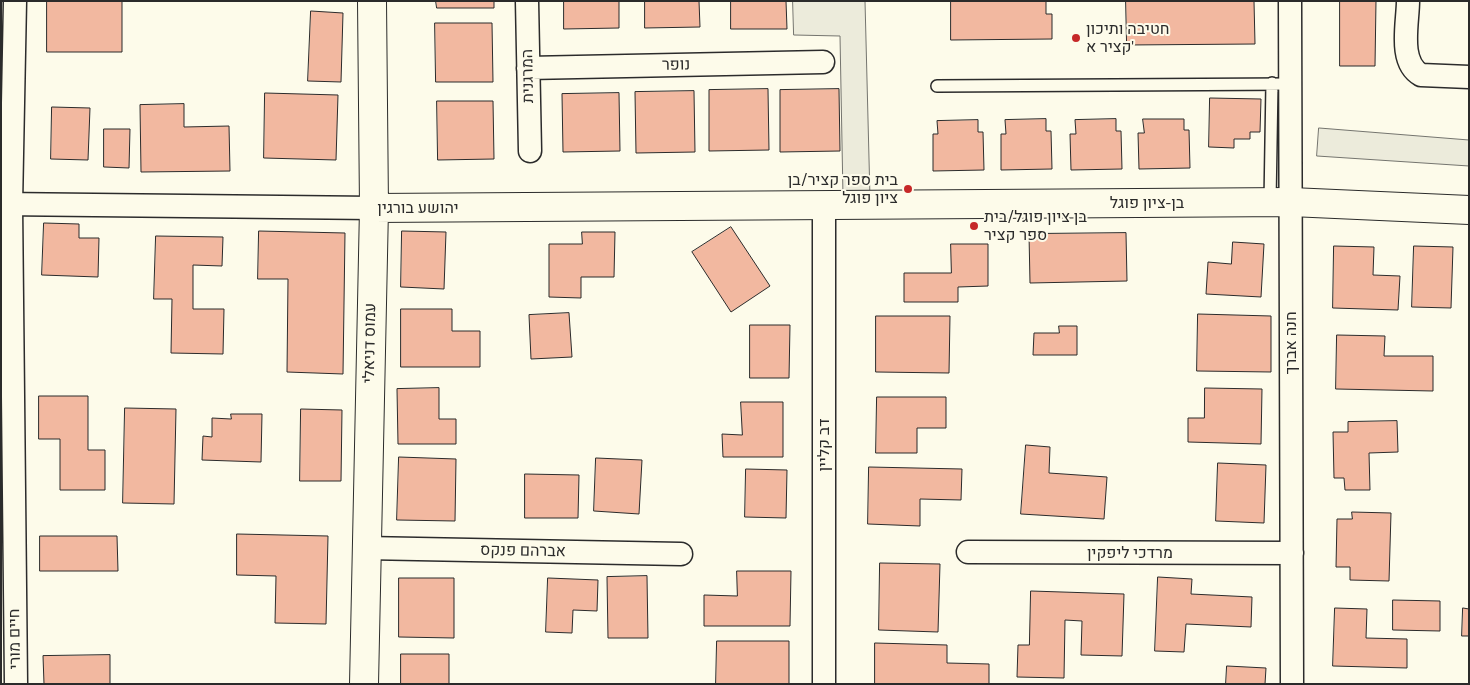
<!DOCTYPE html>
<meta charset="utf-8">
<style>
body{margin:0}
#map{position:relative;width:1470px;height:685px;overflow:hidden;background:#fdfbea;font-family:Karla,sans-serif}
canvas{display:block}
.frame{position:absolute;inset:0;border:2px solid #2b2b2b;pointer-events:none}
</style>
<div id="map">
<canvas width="1470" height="685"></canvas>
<div class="frame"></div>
</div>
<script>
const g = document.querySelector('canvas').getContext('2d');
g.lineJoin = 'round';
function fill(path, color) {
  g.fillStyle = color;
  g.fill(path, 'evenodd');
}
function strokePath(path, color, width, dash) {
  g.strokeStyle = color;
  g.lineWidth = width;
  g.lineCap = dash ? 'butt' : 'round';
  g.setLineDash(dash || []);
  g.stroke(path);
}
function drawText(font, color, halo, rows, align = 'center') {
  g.font = font + ' Karla,Heebo,sans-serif';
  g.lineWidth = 4;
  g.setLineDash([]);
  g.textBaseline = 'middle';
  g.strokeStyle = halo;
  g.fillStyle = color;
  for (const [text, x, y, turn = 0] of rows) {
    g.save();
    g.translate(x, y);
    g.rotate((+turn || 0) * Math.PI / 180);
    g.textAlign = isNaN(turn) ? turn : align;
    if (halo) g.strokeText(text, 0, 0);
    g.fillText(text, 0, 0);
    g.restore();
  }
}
const green = new Path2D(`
 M 793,1 L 865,1 L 870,198 L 843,197 L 840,36 L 794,35 Z
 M 1319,128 L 1469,140 L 1469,166 L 1317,156 Z`);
const building = new Path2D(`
 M 47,1 L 122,1 L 122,52 L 47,52 Z
 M 436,1 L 494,1 L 494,8 L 437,8 Z
 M 564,1 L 619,1 L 619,28 L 564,29 Z
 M 645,1 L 699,1 L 700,27 L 645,28 Z
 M 731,1 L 786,1 L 787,29 L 731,29 Z
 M 951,1 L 1046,1 L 1046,14 L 1052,14 L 1052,39 L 951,40 Z
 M 1126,1 L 1254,1 L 1255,44 L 1127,45 Z
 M 1340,1 L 1376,1 L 1375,66 L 1340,66 Z
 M 311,11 L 343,13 L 341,82 L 308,81 Z
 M 435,23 L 492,23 L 493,82 L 436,82 Z
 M 768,89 L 769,150 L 709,151 L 709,90 Z
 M 839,89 L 840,151 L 780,152 L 780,90 Z
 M 694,91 L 695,152 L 636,153 L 635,92 Z
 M 265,93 L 338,95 L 336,160 L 264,158 Z
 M 619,93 L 620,151 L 563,152 L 562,94 Z
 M 1210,98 L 1261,99 L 1260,132 L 1250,132 L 1250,139 L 1234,139 L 1234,148 L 1209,147 Z
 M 437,101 L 493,101 L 494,159 L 438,160 Z
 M 184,104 L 184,127 L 229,126 L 230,171 L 141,172 L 140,105 Z
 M 52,107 L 90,108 L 88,160 L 51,159 Z
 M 1046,119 L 1046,131 L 1051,131 L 1052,169 L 1001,170 L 1001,134 L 1006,134 L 1005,120 Z
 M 1116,119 L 1116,131 L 1121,131 L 1122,169 L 1071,170 L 1070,134 L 1076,134 L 1075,120 Z
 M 1143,119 L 1184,119 L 1184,130 L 1189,130 L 1190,168 L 1139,169 L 1138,133 L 1144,133 Z
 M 978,120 L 978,132 L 983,132 L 984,170 L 933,171 L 933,134 L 938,134 L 937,121 Z
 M 104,129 L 130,129 L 129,168 L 104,167 Z
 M 44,223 L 79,224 L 79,238 L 99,238 L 98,277 L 42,275 Z
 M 731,227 L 770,286 L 731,312 L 692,252 Z
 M 259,231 L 345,233 L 343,374 L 287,372 L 288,279 L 258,279 Z
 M 402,231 L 446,232 L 444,289 L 401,287 Z
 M 582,232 L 615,232 L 614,277 L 581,277 L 581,298 L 549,297 L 549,244 L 582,244 Z
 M 1126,233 L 1127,281 L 1030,283 L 1029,234 Z
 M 156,236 L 223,237 L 222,266 L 193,265 L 193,309 L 224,309 L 223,354 L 171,353 L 172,299 L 154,299 Z
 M 1233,242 L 1264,244 L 1261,297 L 1206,294 L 1208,262 L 1231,264 Z
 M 951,244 L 988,244 L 988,286 L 958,287 L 958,302 L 904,302 L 904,273 L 951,273 Z
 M 1334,246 L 1374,247 L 1373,275 L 1400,276 L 1398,310 L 1333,308 Z
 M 1414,246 L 1453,247 L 1451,308 L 1412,307 Z
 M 401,309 L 452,309 L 452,331 L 480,331 L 480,367 L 401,367 Z
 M 569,313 L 572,357 L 531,359 L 529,315 Z
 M 1198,314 L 1271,316 L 1271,372 L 1197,371 Z
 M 876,316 L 950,316 L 949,373 L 876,372 Z
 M 750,325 L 790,325 L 789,378 L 750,378 Z
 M 1059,326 L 1077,326 L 1077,355 L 1033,355 L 1034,333 L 1059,333 Z
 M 1337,335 L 1385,336 L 1384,356 L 1433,356 L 1433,391 L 1336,389 Z
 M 439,388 L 439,419 L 456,419 L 456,444 L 398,444 L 397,389 Z
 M 1205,388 L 1262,389 L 1261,444 L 1188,442 L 1188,418 L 1204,418 Z
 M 39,396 L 88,396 L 88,450 L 105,450 L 105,490 L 60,490 L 60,439 L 39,439 Z
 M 877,397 L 946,397 L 946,428 L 917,428 L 917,453 L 876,453 Z
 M 741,402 L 783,402 L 783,457 L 723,457 L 722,434 L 742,435 Z
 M 125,408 L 176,409 L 174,504 L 123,503 Z
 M 301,409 L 342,410 L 341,481 L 300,481 Z
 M 231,414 L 262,414 L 261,462 L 202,460 L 203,436 L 212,437 L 212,418 L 231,419 Z
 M 1397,421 L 1398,452 L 1369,453 L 1370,490 L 1345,490 L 1344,478 L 1334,478 L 1333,432 L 1348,432 L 1348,422 Z
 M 1026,445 L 1050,447 L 1049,473 L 1107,477 L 1104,519 L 1021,514 Z
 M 399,457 L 456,459 L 455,521 L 397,520 Z
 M 596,458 L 642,460 L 639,514 L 594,511 Z
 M 1218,463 L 1266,465 L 1264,523 L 1216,521 Z
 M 869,467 L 962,469 L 961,500 L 920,499 L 920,526 L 868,524 Z
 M 746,469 L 787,470 L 786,518 L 745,517 Z
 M 525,474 L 579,475 L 578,518 L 525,518 Z
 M 1352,512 L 1391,513 L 1389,581 L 1350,580 L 1350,567 L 1336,567 L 1337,519 L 1352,519 Z
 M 237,534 L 328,536 L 326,624 L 275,623 L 276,576 L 237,575 Z
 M 40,536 L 117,536 L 118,571 L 40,571 Z
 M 880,563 L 940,564 L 938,632 L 879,630 Z
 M 737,571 L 791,571 L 790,626 L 704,626 L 704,595 L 737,596 Z
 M 647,576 L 648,638 L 608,638 L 607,577 Z
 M 1158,577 L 1192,579 L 1191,594 L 1252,597 L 1251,627 L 1186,624 L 1184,652 L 1155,651 Z
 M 399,578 L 454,578 L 454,638 L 399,637 Z
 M 548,578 L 598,580 L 597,611 L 573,610 L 572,633 L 546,632 Z
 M 1031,591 L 1124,594 L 1122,656 L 1081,655 L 1082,621 L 1065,620 L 1064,678 L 1017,677 L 1018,645 L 1029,645 Z
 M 1393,600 L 1440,601 L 1440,631 L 1393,630 Z
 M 1335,608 L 1367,609 L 1366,638 L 1407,639 L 1407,668 L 1333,666 Z
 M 1463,608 L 1469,609 L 1469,636 L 1462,636 Z
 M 717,641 L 789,641 L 789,684 L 716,684 Z
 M 875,643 L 947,645 L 947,663 L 989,664 L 989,684 L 875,684 Z
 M 401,654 L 449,654 L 449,684 L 401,684 Z
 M 110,655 L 110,684 L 44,684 L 43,656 Z
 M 1227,666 L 1266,668 L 1265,684 L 1226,684 Z`);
const service = new Path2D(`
 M 937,86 L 1291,84
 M 1270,202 L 1272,83`);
const minor = new Path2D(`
 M 15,1 L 11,205 L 16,684
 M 527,1 L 530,151
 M 1290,1 L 1292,684
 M 1408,1 C 1408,23 1398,62 1421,75 L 1469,77
 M 528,68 L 823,62
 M 1,204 L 374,208
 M 365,548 L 681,554
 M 968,552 L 1292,553
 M 824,684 L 824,206`);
const tertiary = new Path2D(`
 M 374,208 L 1291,202 L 1469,210
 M 364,684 L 374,208 L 372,1`);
const markers = [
 [1076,38,5,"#c62828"],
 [908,189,5,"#c62828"],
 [974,226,5,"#c62828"]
];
const poiNames = [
 ["חטיבה ותיכון",1086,29],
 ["קציר א'",1086,47],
 ["בית ספר קציר/בן",898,180,"right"],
 ["ציון פוגל",898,198,"right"],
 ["בן ציון פוגל/בית",984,217],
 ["ספר קציר",984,235]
];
const streetNames = [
 ["נופר",676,65,-1],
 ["המרגנית",528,76,-91],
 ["בן-ציון פוגל",1147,203],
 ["יהושע בורגין",418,208],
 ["עמוס דניאלי",370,343,-89],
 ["חנה אברך",1291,343,-90],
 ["דב קליין",824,445,-90],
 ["אברהם פנקס",523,551,1],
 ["מרדכי ליפקין",1130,553],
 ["חיים מורי",15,639,-91]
];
fill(green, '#ecebdb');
strokePath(green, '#74746e', 1);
fill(building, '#f2b8a0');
strokePath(building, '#2b2b2b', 1);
strokePath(service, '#2b2b2b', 14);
strokePath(minor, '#2b2b2b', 25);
strokePath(tertiary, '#2b2b2b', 30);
strokePath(service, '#fdfbea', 11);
strokePath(minor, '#fdfbea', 22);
strokePath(tertiary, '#fdfbea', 28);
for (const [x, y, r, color] of markers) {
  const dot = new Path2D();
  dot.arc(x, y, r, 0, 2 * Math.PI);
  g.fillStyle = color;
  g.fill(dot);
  strokePath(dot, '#fdfbea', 2);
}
drawText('16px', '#2b2b2b', '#fdfbea', poiNames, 'left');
drawText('16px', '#2b2b2b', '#fdfbea', streetNames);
</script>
